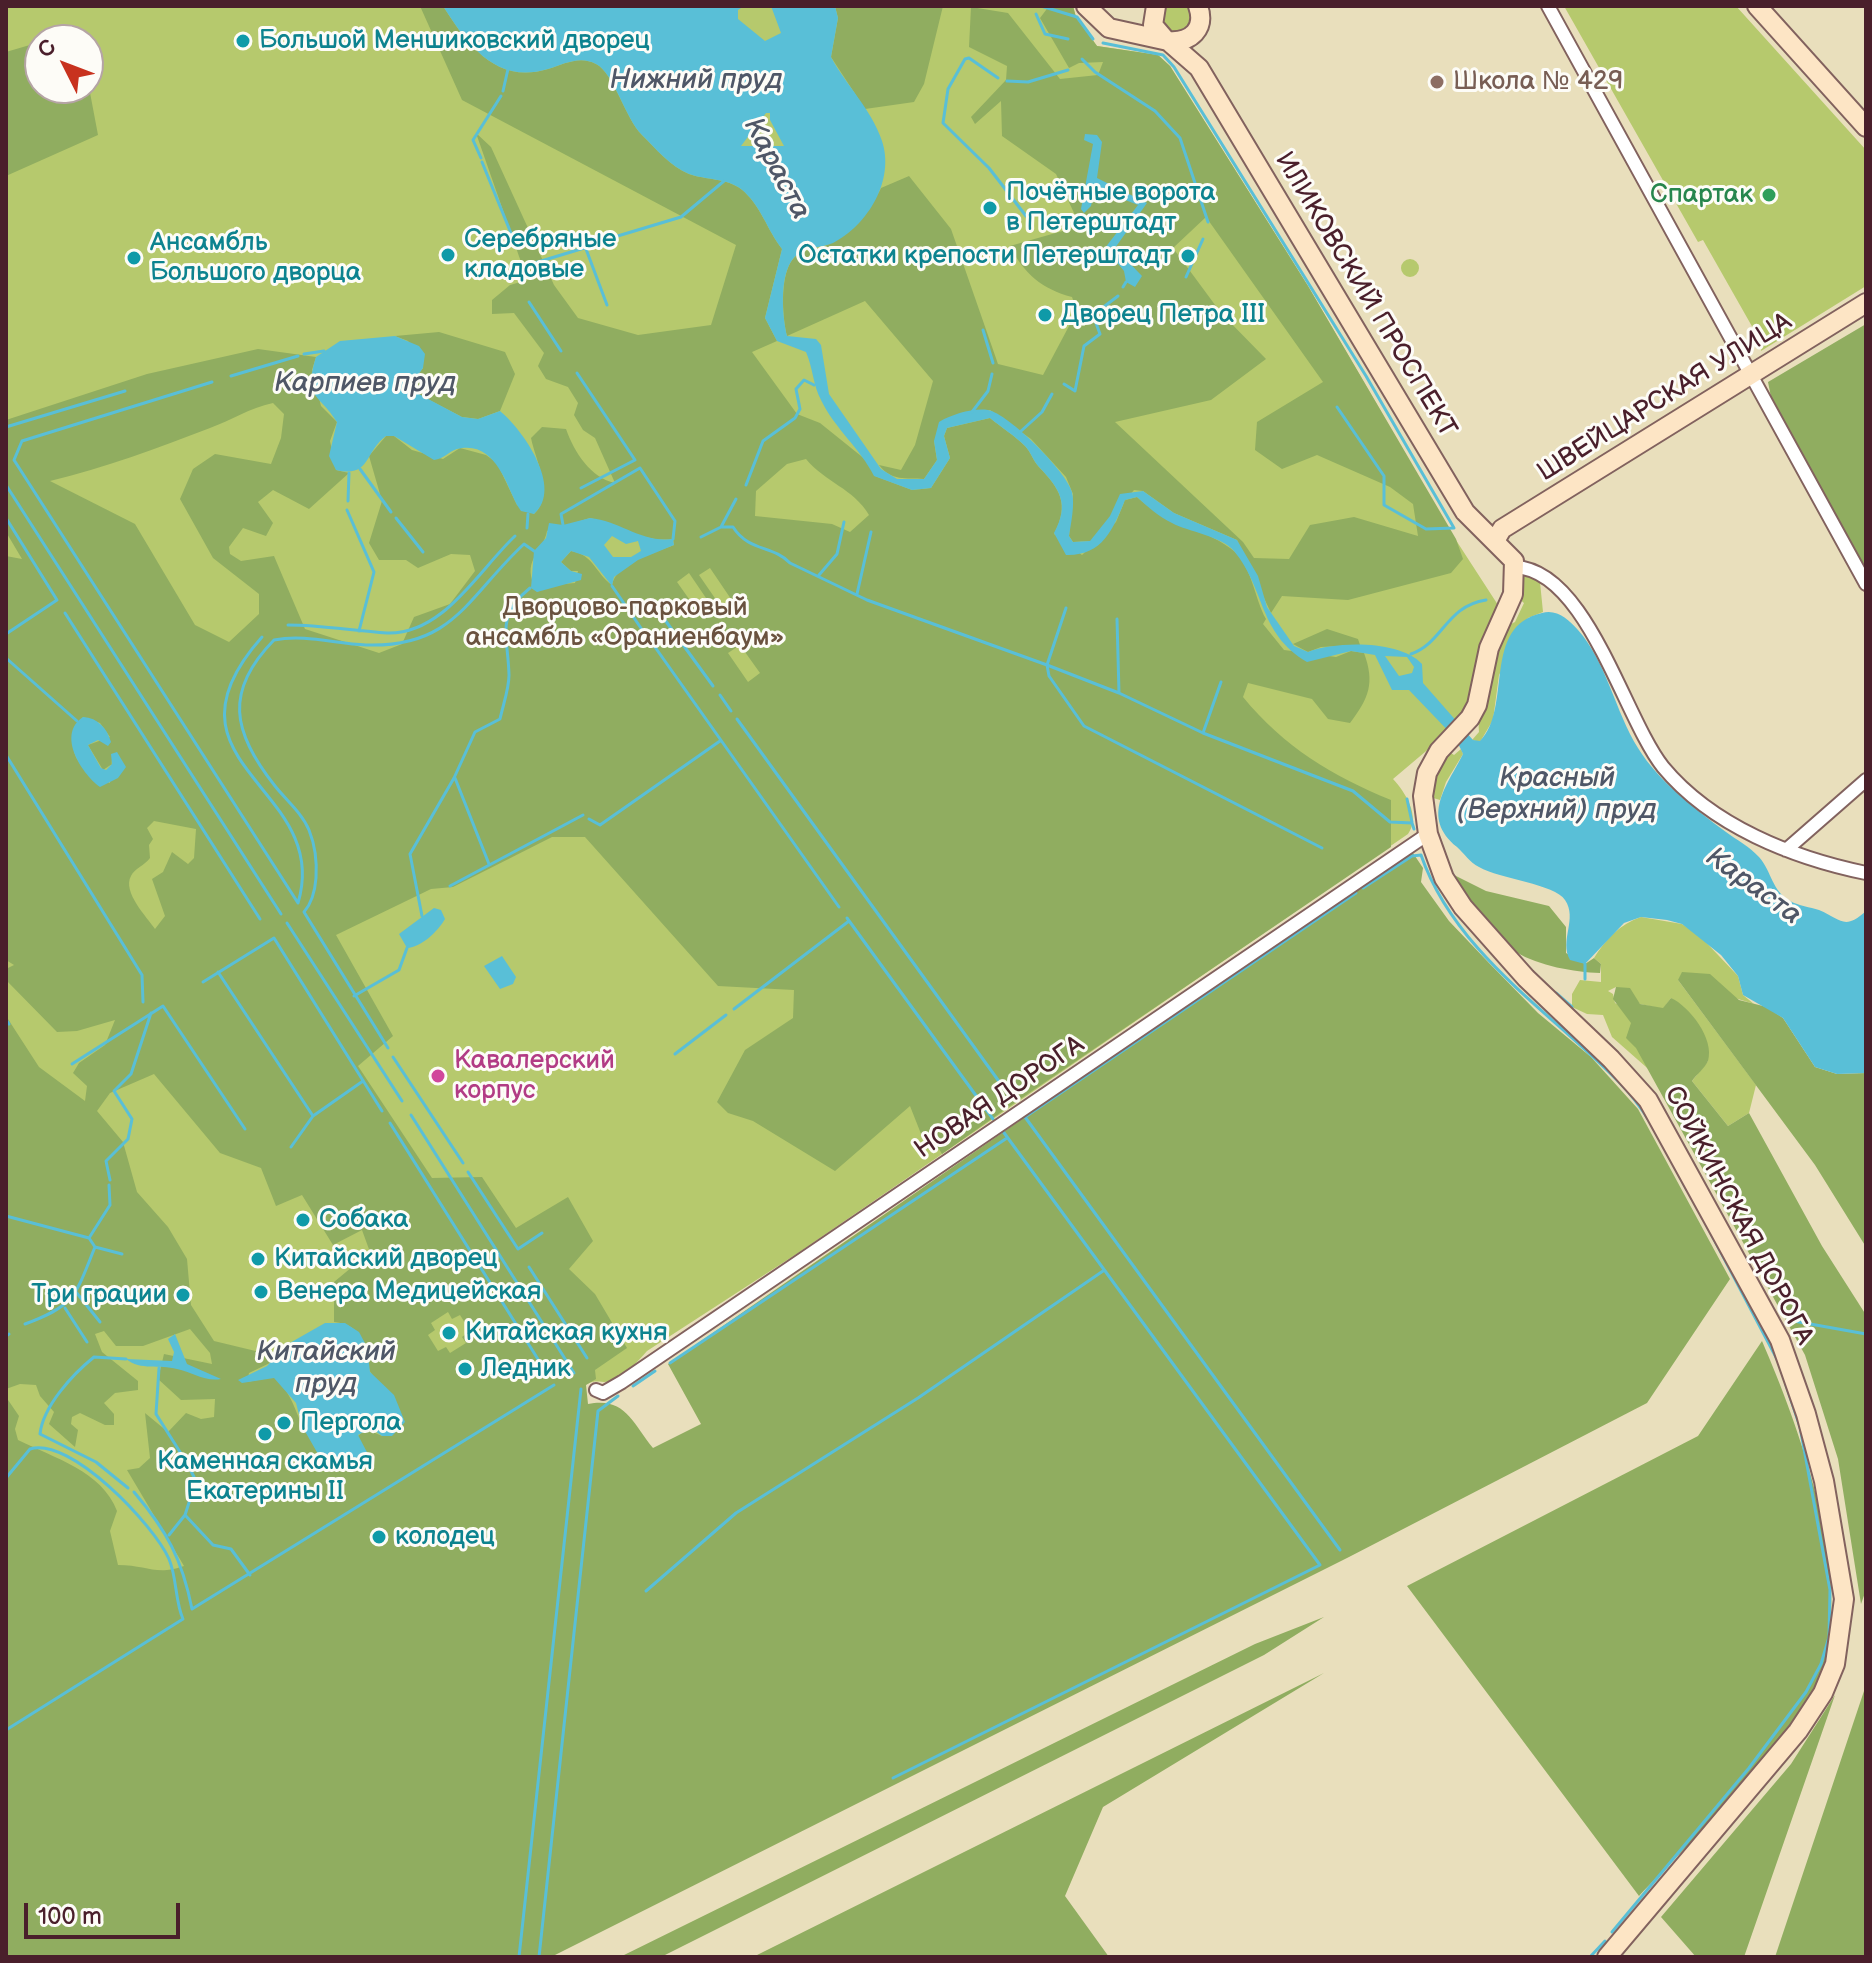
<!DOCTYPE html>
<meta charset="utf-8">
<style>
body{margin:0}
#map{position:relative;width:1872px;height:1963px;overflow:hidden;background:#e9dfbc;font-family:"Balsamiq Sans",sans-serif}
canvas{display:block}
.frame{position:absolute;inset:0;border:8px solid #4a1f2b;pointer-events:none}
.north{position:absolute;left:24px;top:24px;width:80px;height:80px;box-sizing:border-box;background:#fdfcf7;border:2px solid #b5a4a5;border-radius:50%;rotate:312deg;font-size:22px;font-weight:700;line-height:32px;text-align:center;color:#4a1f2b}
.north::after{content:'';display:block;margin:auto;width:28px;height:36px;background:#c8321e;clip-path:polygon(50% 0,100% 100%,50% 72%,0 100%)}
.scale{position:absolute;left:24px;top:1903px;width:156px;height:36px;box-sizing:border-box;border:4px solid #4a1f2b;border-top:0;padding-left:10px;font-size:24px;line-height:28px;white-space:nowrap;color:#4a1f2b;-webkit-text-stroke:6px #fdfcf7;paint-order:stroke}
</style>
<div id="map">
<canvas width="1872" height="1963"></canvas>
<div class="frame"></div>
<div class="north">С</div>
<div class="scale">100 m</div>
</div>
<script>
const g = document.querySelector('canvas').getContext('2d');
g.lineJoin = 'round';
function fill(path, color) {
  g.fillStyle = color;
  g.fill(path, 'evenodd');
}
function strokePath(path, color, width, dash) {
  g.strokeStyle = color;
  g.lineWidth = width;
  g.lineCap = dash ? 'butt' : 'round';
  g.setLineDash(dash || []);
  g.stroke(path);
}
function drawText(font, color, halo, rows, align = 'center') {
  g.font = font + ' "Balsamiq Sans",sans-serif';
  g.lineWidth = 6;
  g.setLineDash([]);
  g.textBaseline = 'middle';
  g.strokeStyle = halo;
  g.fillStyle = color;
  for (const [text, x, y, turn = 0] of rows) {
    g.save();
    g.translate(x, y);
    g.rotate((+turn || 0) * Math.PI / 180);
    g.textAlign = isNaN(turn) ? turn : align;
    if (halo) g.strokeText(text, 0, 0);
    g.fillText(text, 0, 0);
    g.restore();
  }
}
const green = new Path2D(`
 M 6,6 L 1073,6 L 1076,17 L 1097,46 L 1158,55 L 1170,66 L 1308,286 L 1452,534 L 1498,605 L 1478,652 L 1466,710 L 1438,741 L 1393,779 C 1405,792 1421,816 1408,834 L 798,1253 L 647,1351 C 638,1361 621,1382 604,1382 C 595,1382 595,1380 585,1385 L 6,1747 ZM 40,40 L 88,40 L 88,88 L 40,88 Z
 M 1162,6 L 1191,6 L 1195,23 L 1178,35 L 1165,31 L 1159,11 Z
 M 1564,6 L 1736,6 L 1866,150 L 1866,286 L 1761,351 L 1762,344 L 1703,240 L 1698,242 Z
 M1401 268a9 9 0 1 1 18 0a9 9 0 1 1-18 0Z
 M 1519,571 L 1540,582 L 1543,612 L 1528,618 L 1499,675 L 1493,720 L 1480,742 L 1472,740 L 1479,732 C 1477,719 1485,708 1489,695 C 1494,671 1498,650 1507,626 L 1515,622 L 1524,603 L 1518,598 Z
 M 1461,749 L 1463,754 L 1446,782 L 1440,800 L 1430,797 L 1434,772 L 1448,751 L 1454,755 Z
 M 1641,917 L 1682,924 L 1700,936 L 1738,976 L 1743,995 L 1754,1004 L 1678,980 L 1756,1085 L 1749,1113 L 1728,1126 L 1692,1081 L 1708,1061 L 1671,998 L 1663,1009 L 1640,1004 L 1616,987 L 1608,991 L 1613,994 L 1615,1003 L 1636,1014 L 1654,1074 L 1612,1037 L 1603,1015 L 1587,1014 L 1572,1007 L 1572,994 L 1580,980 L 1601,982 L 1601,964 L 1594,958 C 1606,939 1620,924 1641,917 Z`);
const forest = new Path2D(`
 M 420,6 L 443,6 C 467,44 496,85 548,69 C 564,64 580,55 596,64 C 614,73 625,118 642,135 C 655,148 671,167 689,174 C 706,180 726,178 741,189 C 761,205 767,230 782,249 L 765,318 L 777,341 L 752,352 L 797,414 L 820,423 L 866,460 L 875,476 L 912,490 L 931,488 L 950,458 L 944,436 L 947,428 L 990,418 C 1001,427 1015,436 1025,446 C 1031,452 1033,461 1039,467 C 1060,489 1070,504 1054,534 L 1082,555 L 1116,522 L 1125,500 L 1137,497 C 1164,522 1201,527 1230,548 C 1252,563 1254,598 1266,619 L 1263,624 L 1284,650 L 1336,657 L 1351,651 L 1364,653 C 1375,683 1369,698 1350,723 L 1328,719 L 1312,699 L 1248,683 L 1243,697 C 1284,747 1332,776 1391,800 L 1391,847 L 1007,1108 L 942,1154 L 939,1149 L 927,1149 L 910,1106 L 835,1171 L 753,1121 L 728,1113 L 717,1102 L 745,1050 L 793,1018 L 794,990 L 718,986 L 585,837 L 552,837 L 453,887 L 431,889 L 336,935 L 393,1036 L 358,1066 L 432,1178 L 482,1177 L 516,1228 L 568,1197 L 593,1241 L 569,1269 L 595,1294 L 627,1348 L 595,1370 L 596,1379 L 586,1385 L 588,1404 C 625,1397 632,1422 653,1448 L 701,1424 L 668,1364 L 1411,850 L 1423,868 L 1421,882 L 1449,921 L 1489,963 L 1538,1013 L 1591,1057 L 1638,1109 L 1730,1279 L 1647,1403 L 1349,1557 L 551,1957 L 6,1957 L 6,1397 L 19,1416 L 15,1429 L 18,1440 C 54,1458 102,1471 117,1511 L 110,1531 L 118,1565 C 147,1565 156,1576 184,1566 L 127,1470 L 139,1468 L 150,1458 L 145,1413 L 168,1432 L 186,1413 L 201,1419 L 214,1417 L 215,1399 L 181,1400 L 158,1379 L 164,1354 L 212,1364 L 210,1353 L 190,1329 L 143,1346 L 116,1346 L 104,1331 L 95,1334 L 102,1352 L 138,1381 L 138,1390 L 115,1393 L 104,1403 L 114,1414 L 114,1425 L 105,1425 L 80,1413 L 72,1417 L 71,1424 L 78,1430 L 75,1447 L 49,1424 L 54,1412 L 40,1396 L 36,1385 L 20,1384 L 6,1389 L 6,1016 L 39,1067 L 85,1101 L 87,1086 L 73,1073 L 79,1063 L 105,1045 L 115,1020 L 77,1031 L 57,1032 L 6,980 L 6,969 L 14,965 L 6,960 L 6,556 L 22,559 L 6,532 L 6,420 L 147,374 L 258,349 L 316,357 L 312,370 L 321,406 L 337,422 L 330,441 L 336,470 L 349,473 L 309,509 L 273,490 L 258,502 L 273,523 L 266,536 L 243,528 L 229,547 L 230,554 L 241,561 L 274,556 L 305,629 L 379,653 L 402,644 L 414,617 L 450,604 L 475,571 L 470,555 L 451,554 L 418,568 L 406,560 L 379,560 L 369,543 L 382,501 L 369,456 L 386,436 L 394,436 L 412,450 L 443,459 L 460,448 L 486,455 L 497,463 L 517,505 L 534,514 C 555,494 536,463 531,438 L 542,427 L 566,429 C 574,452 591,478 615,483 L 595,438 L 583,430 L 574,415 L 578,403 L 568,387 L 546,379 L 538,366 L 544,353 L 514,313 L 492,314 L 492,300 L 510,285 L 531,279 L 521,262 L 476,133 L 491,147 L 554,285 L 578,318 L 638,335 L 711,325 L 736,245 L 462,100 ZM 273,403 L 284,414 L 281,438 L 271,464 L 215,454 L 193,469 L 180,499 L 213,558 L 259,594 L 259,614 L 229,642 L 195,625 L 135,524 L 50,481 C 105,468 157,448 210,428 C 232,420 249,408 273,403 ZM 806,459 C 825,482 854,489 869,515 L 850,532 L 832,524 L 755,516 L 756,491 L 787,464 ZM 590,518 C 619,525 643,543 673,539 L 674,545 C 655,553 616,563 612,585 C 595,573 594,555 571,551 L 561,562 L 571,571 L 578,571 L 575,583 L 552,585 L 537,592 C 520,559 542,556 547,531 ZM 710,568 L 731,599 L 721,607 L 699,575 ZM 689,573 L 706,598 L 694,606 L 677,582 ZM 740,645 L 760,673 L 748,682 L 728,653 ZM 83,717 L 100,723 L 110,737 L 88,745 L 103,770 L 112,764 L 112,759 L 110,783 C 76,769 63,751 83,717 ZM 154,821 L 196,829 L 194,858 L 188,864 L 172,852 L 163,872 L 152,879 L 165,916 L 155,929 C 147,917 122,892 131,876 C 134,869 145,865 150,858 L 149,845 L 153,839 L 147,828 ZM 154,1074 L 220,1153 L 261,1168 L 276,1206 L 302,1195 L 333,1245 L 362,1230 L 370,1252 L 334,1282 L 334,1322 C 363,1325 364,1344 369,1368 C 370,1375 377,1378 379,1384 C 383,1399 381,1420 382,1436 L 366,1429 L 358,1436 L 359,1441 L 322,1461 C 317,1449 309,1438 303,1427 C 294,1408 291,1392 274,1377 L 247,1382 L 249,1373 L 274,1361 L 268,1354 L 214,1341 L 191,1305 L 187,1259 L 168,1227 L 137,1192 L 123,1142 L 97,1111 L 110,1093 ZM 448,1312 L 452,1319 L 460,1315 L 470,1331 L 462,1337 L 466,1343 L 450,1353 L 446,1347 L 438,1351 L 428,1335 L 435,1330 L 431,1323 Z
 M 835,6 L 943,6 L 924,84 L 914,102 L 865,109 L 831,57 L 838,18 Z
 M 1049,6 L 1073,6 L 1076,17 L 1097,46 L 1158,55 L 1170,66 L 1308,286 L 1456,539 L 1463,559 L 1451,573 L 1348,600 L 1282,596 L 1271,613 L 1237,540 L 1174,513 L 1143,491 L 1134,490 L 1091,541 L 1073,542 L 1069,536 L 1073,494 L 1066,477 L 1031,439 L 990,410 L 961,413 L 934,441 L 937,460 L 924,479 C 906,478 891,481 879,465 L 901,470 L 915,445 L 933,381 L 865,301 L 787,336 C 782,316 778,264 800,253 C 808,249 817,250 825,246 C 847,235 871,210 881,188 L 909,176 L 951,229 L 998,364 L 1043,375 L 1077,311 L 1072,297 C 1042,289 1024,274 1010,246 L 1080,226 L 1056,174 L 1002,136 L 1001,101 L 975,124 L 971,117 L 1006,80 L 1007,66 L 969,47 L 971,7 L 1008,13 L 1060,79 L 1098,75 L 1103,62 L 1079,63 L 1069,68 L 1040,18 ZM 1206,217 L 1323,382 L 1257,422 L 1255,450 L 1282,469 L 1317,455 L 1390,487 L 1413,504 L 1418,536 L 1354,517 L 1310,525 L 1289,559 L 1254,558 L 1243,542 L 1115,422 L 1211,400 L 1266,359 L 1221,313 L 1173,248 Z
 M 40,42 L 40,88 L 88,88 L 88,82 L 98,135 L 6,176 L 6,52 Z
 M 1866,324 L 1866,568 L 1864,569 L 1771,397 L 1768,382 Z
 M 439,332 L 505,352 L 515,374 L 500,411 L 478,419 L 462,417 L 414,392 L 413,381 L 423,368 L 408,341 L 395,336 Z
 M 1327,629 L 1358,639 L 1360,645 L 1321,647 L 1308,652 L 1293,644 Z
 M 1448,872 L 1486,891 L 1549,906 L 1566,927 L 1566,953 L 1585,964 L 1594,958 L 1601,964 L 1600,973 C 1574,972 1539,966 1516,952 C 1494,939 1463,894 1448,872 Z
 M 1682,972 L 1710,974 L 1739,1000 L 1767,1007 L 1783,1018 L 1815,1067 L 1837,1074 L 1866,1073 L 1866,1247 L 1815,1165 L 1678,980 Z
 M 1616,987 L 1630,988 L 1640,1004 L 1663,1008 L 1671,998 C 1689,1006 1715,1039 1708,1061 C 1705,1068 1696,1075 1692,1081 L 1728,1126 L 1749,1113 L 1822,1246 L 1866,1315 L 1866,1590 L 1861,1604 L 1838,1459 L 1805,1355 L 1636,1048 L 1626,1038 L 1631,1023 L 1613,999 Z
 M 1762,1341 C 1800,1429 1848,1563 1826,1659 C 1811,1723 1687,1846 1639,1896 L 1407,1586 L 1698,1436 Z
 M 1324,1617 L 1264,1655 L 661,1957 L 620,1957 L 1255,1644 Z
 M 1324,1673 L 1103,1807 L 1065,1896 L 1109,1957 L 753,1957 Z
 M 1866,1685 L 1866,1957 L 1775,1957 Z
 M 1835,1695 L 1744,1957 L 1696,1957 L 1661,1917 L 1791,1764 Z`);
const water = new Path2D(`
 M 443,6 L 744,6 L 738,10 L 738,19 L 765,41 L 781,33 L 771,6 L 835,6 L 838,18 L 831,57 C 846,85 872,110 882,141 C 895,180 868,225 833,243 C 822,248 807,247 798,254 C 778,268 782,316 787,336 L 816,339 L 821,345 L 829,394 L 881,469 L 897,479 L 924,479 L 937,460 L 934,441 L 939,422 C 953,414 973,408 988,410 C 1009,414 1067,472 1072,492 C 1075,505 1071,523 1069,536 L 1073,542 L 1090,541 L 1110,516 L 1120,494 L 1143,491 L 1174,513 L 1237,540 L 1258,576 L 1267,607 L 1294,646 L 1308,652 C 1336,641 1400,640 1422,664 L 1423,683 L 1473,740 L 1480,741 C 1513,708 1481,626 1542,613 C 1557,609 1568,619 1578,630 C 1607,663 1615,711 1638,748 C 1659,782 1694,808 1726,832 C 1737,840 1750,847 1759,857 C 1772,872 1772,891 1790,901 C 1799,906 1810,907 1819,910 C 1841,919 1844,931 1866,911 L 1866,1073 L 1837,1074 L 1815,1067 L 1783,1018 L 1743,995 L 1738,976 L 1721,955 L 1682,924 L 1667,920 L 1641,917 L 1624,923 L 1585,964 L 1570,960 C 1559,940 1578,919 1565,900 C 1555,884 1500,879 1479,867 C 1469,862 1465,854 1457,847 C 1420,817 1447,786 1463,754 L 1456,739 L 1409,690 L 1392,690 L 1375,655 L 1351,651 L 1307,662 C 1258,633 1266,590 1234,551 C 1221,536 1189,532 1172,523 C 1159,517 1148,507 1137,497 L 1125,500 C 1113,530 1102,556 1066,555 L 1054,533 C 1070,504 1060,489 1039,467 C 1033,461 1031,452 1025,446 C 1015,436 1001,427 990,418 L 947,428 L 944,436 L 950,458 L 931,488 L 912,490 L 874,476 C 860,448 835,429 821,400 C 813,385 813,368 806,352 L 777,341 L 765,318 L 782,249 C 767,230 761,205 741,189 C 726,178 706,180 689,174 C 671,167 655,148 642,135 C 625,118 614,73 596,64 C 580,55 564,64 548,69 C 496,85 467,44 443,6 ZM 766,113 L 770,113 L 770,120 L 784,146 L 741,146 ZM 1385,656 L 1407,657 L 1414,667 L 1412,673 L 1399,676 Z
 M 1085,134 L 1097,135 L 1102,142 L 1097,178 L 1147,203 L 1115,248 L 1142,276 L 1135,287 L 1126,282 L 1124,271 L 1105,248 L 1138,205 L 1095,188 L 1091,206 L 1084,213 L 1081,209 L 1093,144 L 1084,140 Z
 M 395,336 L 419,346 L 425,354 L 423,368 L 413,382 L 415,392 L 462,417 L 478,419 L 500,411 C 523,430 564,488 534,514 L 521,511 L 517,505 C 505,481 494,440 457,449 C 448,452 444,459 434,460 L 394,436 L 386,436 C 364,452 371,478 336,470 L 329,456 L 337,422 C 319,393 303,399 316,357 L 340,341 Z
 M 590,518 C 621,521 641,543 673,539 L 674,545 L 638,560 L 614,577 L 612,586 L 589,557 L 571,551 L 561,562 L 571,571 L 582,574 L 581,580 L 537,592 L 531,588 L 534,551 L 546,538 L 549,523 L 563,525 ZM 612,536 L 626,544 L 638,541 L 641,551 L 631,557 L 613,557 L 604,545 Z
 M 83,717 C 98,718 107,728 111,742 L 108,746 L 98,740 L 88,745 L 101,768 L 106,770 L 112,764 L 111,754 L 117,752 L 126,767 L 118,778 L 100,787 C 80,772 57,734 83,717 Z
 M 434,908 L 441,910 L 445,919 C 438,931 422,947 407,948 L 399,934 Z
 M 502,956 L 516,977 L 513,984 L 500,989 L 484,966 Z
 M 325,1323 L 345,1323 L 359,1332 L 367,1347 L 370,1372 L 394,1395 L 405,1422 L 392,1436 L 382,1436 L 371,1428 L 358,1435 L 370,1458 L 364,1466 L 346,1469 L 322,1461 L 302,1426 L 296,1403 L 274,1378 L 242,1383 L 238,1380 L 267,1366 L 288,1344 Z
 M 175,1334 L 187,1364 L 221,1379 C 205,1382 192,1372 177,1369 C 159,1364 141,1371 126,1359 L 172,1361 L 174,1352 L 168,1339 Z`);
const stream = new Path2D(`
 M 1041,6 L 1077,17 L 1093,39
 M 1036,14 L 1045,34 L 1068,39
 M 1103,43 L 1163,55 L 1174,67 L 1366,376 L 1454,528 L 1426,529 L 1384,505 L 1384,476 L 1337,407
 M 1082,59 L 1095,72 L 1155,111 L 1180,138 L 1208,222
 M 998,78 L 969,58 L 965,59 L 948,89 L 943,123 L 989,168 L 1026,216
 M 1007,81 L 1028,82 L 1068,70
 M 503,91 L 508,69
 M 481,158 L 473,140 L 501,96
 M 482,162 L 515,243
 M 611,238 L 681,217 L 724,181
 M 586,249 L 607,305
 M 528,265 L 604,242
 M 1186,277 L 1203,239
 M 1123,287 L 1126,282
 M 529,302 L 561,351
 M 983,330 L 993,363
 M 304,354 L 324,351
 M 577,373 L 635,460 L 581,488
 M 231,376 L 298,356
 M 212,382 L 22,441 L 14,460 L 298,903
 M 1064,384 L 1075,391 L 1084,346 L 1100,334 L 1093,315 L 1118,296
 M 972,412 L 988,391 L 992,374
 M 6,427 L 125,391
 M 1020,432 L 1042,412 L 1052,394
 M 360,469 L 391,512
 M 6,485 L 281,914
 M 746,485 L 763,441 L 795,418 L 800,409 L 796,389 L 804,380 L 814,385
 M 348,501 L 349,473
 M 347,510 L 374,572 L 359,631
 M 6,518 L 57,600 L 6,634
 M 396,518 L 423,552
 M 563,525 L 561,514 L 640,468 L 675,521 L 673,539
 M 721,527 L 733,527 C 749,552 773,545 790,563 L 867,600 L 1047,665 L 1049,676 L 1084,726 L 1322,848
 M 527,528 L 528,514
 M 701,537 L 721,527 L 736,499
 M 819,575 L 837,554 L 844,522
 M 612,586 L 643,631
 M 857,594 L 871,532
 M 1066,608 L 1047,665 L 1119,693 L 1117,619
 M 657,609 L 713,686
 M 65,613 L 260,919
 M 288,625 C 321,625 354,631 387,633 C 443,635 478,571 515,536
 M 262,637 C 148,765 333,786 298,903
 M 650,640 L 839,907
 M 1411,654 C 1443,643 1446,606 1486,600
 M 6,658 L 77,721
 M 1119,693 L 1203,733 L 1353,791 L 1390,822 L 1412,823 L 1414,829
 M 720,695 L 731,711
 M 737,719 L 1011,1098
 M 1203,733 L 1221,682
 M 6,755 L 142,975 L 143,1002
 M 455,778 L 489,864
 M 1407,799 L 1412,822
 M 589,819 L 600,825 L 720,741
 M 450,886 L 583,815
 M 1363,888 L 1412,856 L 1421,855 C 1455,953 1550,1011 1619,1082 C 1649,1112 1667,1153 1687,1190
 M 422,916 L 410,854 L 454,778 L 475,732 L 500,719 C 503,705 509,689 509,675 C 508,635 495,616 530,588
 M 847,918 L 993,1119
 M 287,923 L 402,1101
 M 218,972 L 313,1116
 M 1585,979 L 1585,964
 M 203,982 L 274,938 L 382,1111
 M 1556,993 L 1572,1007
 M 354,996 L 399,970 L 407,948
 M 734,1009 L 849,921
 M 6,1020 L 9,1024
 M 388,1048 L 304,912 C 312,903 315,891 316,878 C 317,863 315,845 309,830 C 302,813 286,800 275,786 C 232,732 224,691 274,640 C 306,634 335,644 366,645 C 454,648 468,596 524,544 L 534,551
 M 675,1054 L 726,1015
 M 393,1057 L 463,1163
 M 72,1064 L 163,1006 L 245,1129
 M 411,1115 L 574,1373
 M 390,1123 L 546,1372
 M 291,1147 L 313,1116 L 363,1081
 M 468,1172 L 518,1249 L 542,1233
 M 110,1180 L 106,1161 L 128,1139 L 132,1119 L 114,1091 L 131,1074 L 151,1013
 M 6,1216 L 89,1238 L 95,1247 C 75,1296 76,1305 25,1324
 M 1706,1224 L 1779,1363
 M 89,1238 L 110,1205 L 109,1185
 M 95,1247 L 122,1254
 M 529,1267 L 587,1358
 M 76,1292 L 100,1322
 M 65,1308 L 87,1342
 M 1788,1320 L 1866,1334
 M 6,1336 L 9,1334
 M 126,1359 L 94,1357 C 73,1374 43,1406 40,1434 L 96,1462 L 128,1488
 M 670,1363 L 1007,1138
 M 159,1368 L 156,1414 L 187,1463
 M 633,1386 L 655,1371
 M 6,1478 L 30,1449 C 70,1436 154,1525 169,1559 C 177,1578 175,1601 183,1619 L 6,1730
 M 134,1492 C 167,1531 182,1559 192,1609 L 554,1385
 M 185,1515 L 213,1545 L 231,1549 L 250,1575
 M 169,1535 L 185,1515 L 196,1481 L 190,1469
 M 1340,1550 L 1025,1117 L 1356,893
 M 646,1591 L 736,1513 L 918,1398 L 1103,1271
 M 893,1778 L 1320,1565 L 1002,1130
 M 1612,1932 L 1749,1768 L 1806,1692 L 1821,1664 L 1829,1637 L 1830,1590 L 1800,1427 L 1786,1385
 M 519,1957 L 581,1389
 M 539,1957 L 598,1411 L 618,1396
 M 1590,1957 L 1605,1941`);
const street = new Path2D(`
 M 1548,6 L 1866,584
 M 1515,567 C 1587,570 1624,718 1663,767 C 1712,826 1793,858 1866,873
 M 1786,850 L 1866,780
 M 596,1390 L 603,1393 L 622,1382 L 1428,834`);
const secondary = new Path2D(`
 M 1086,6 L 1109,28 L 1168,41 L 1199,68 L 1465,512 L 1514,561 L 1513,594 L 1489,648 L 1477,705 L 1470,718 L 1439,751 L 1427,773 L 1423,796 L 1428,834 L 1444,878 L 1463,907 L 1526,978 L 1611,1059 L 1648,1100 L 1780,1340 L 1806,1414 L 1824,1481 L 1844,1599 L 1835,1664 L 1823,1693 L 1798,1731 L 1607,1957
 M 1156,6 L 1153,25 L 1165,39
 M 1757,6 L 1866,127
 M 1168,41 C 1191,43 1206,29 1198,6
 M 1495,541 L 1502,529 L 1866,303`);
const markers = [
 [243,41,8,"#0f9aa8"],
 [1437,82,8,"#8d6e63"],
 [1769,195,8,"#2e9e5b"],
 [990,208,8,"#0f9aa8"],
 [448,255,8,"#0f9aa8"],
 [1188,256,8,"#0f9aa8"],
 [134,258,8,"#0f9aa8"],
 [1045,315,8,"#0f9aa8"],
 [438,1076,8,"#d1479c"],
 [303,1220,8,"#0f9aa8"],
 [258,1259,8,"#0f9aa8"],
 [261,1292,8,"#0f9aa8"],
 [183,1295,8,"#0f9aa8"],
 [449,1333,8,"#0f9aa8"],
 [465,1369,8,"#0f9aa8"],
 [284,1423,8,"#0f9aa8"],
 [265,1434,8,"#0f9aa8"],
 [379,1537,8,"#0f9aa8"]
];
const cultureNames = [
 ["Большой Меншиковский дворец",259,41],
 ["Почётные ворота",1006,193],
 ["в Петерштадт",1006,223],
 ["Серебряные",464,240],
 ["кладовые",464,270],
 ["Ансамбль",150,243],
 ["Большого дворца",150,273],
 ["Остатки крепости Петерштадт",1172,256,"right"],
 ["Дворец Петра III",1061,315],
 ["Собака",319,1220],
 ["Китайский дворец",274,1259],
 ["Венера Медицейская",277,1292],
 ["Три грации",167,1295,"right"],
 ["Китайская кухня",465,1333],
 ["Ледник",481,1369],
 ["Пергола",300,1423],
 ["Каменная скамья",265,1462,"center"],
 ["Екатерины II",265,1492,"center"],
 ["колодец",395,1537]
];
const educationNames = [
 ["Школа № 429",1453,82]
];
const leisureNames = [
 ["Спартак",1753,195]
];
const streetNames = [
 ["ИЛИКОВСКИЙ ПРОСПЕКТ",1365,295,59],
 ["ШВЕЙЦАРСКАЯ УЛИЦА",1665,398,-32],
 ["НОВАЯ ДОРОГА",1000,1098,-34],
 ["СОЙКИНСКАЯ ДОРОГА",1738,1216,62]
];
const parkNames = [
 ["Дворцово-парковый",625,608],
 ["ансамбль «Ораниенбаум»",625,638]
];
const hotelNames = [
 ["Кавалерский",454,1061],
 ["корпус",454,1091]
];
const waterNames = [
 ["Нижний пруд",696,81],
 ["Караста",776,169,62],
 ["Карпиев пруд",365,384],
 ["Красный",1557,779],
 ["(Верхний) пруд",1557,811],
 ["Караста",1753,887,36],
 ["Китайский",326,1353],
 ["пруд",326,1385]
];
fill(green, '#b6c96d');
fill(forest, '#90ad60');
fill(water, '#59bfd7');
strokePath(stream, '#59bfd7', 3);
strokePath(street, '#82625e', 16);
strokePath(secondary, '#82625e', 22);
strokePath(street, '#fff', 12);
strokePath(secondary, '#fde5c5', 18);
for (const [x, y, r, color] of markers) {
  const dot = new Path2D();
  dot.arc(x, y, r, 0, 2 * Math.PI);
  g.fillStyle = color;
  g.fill(dot);
  strokePath(dot, '#fdfcf7', 3);
}
drawText('26px', '#0d838f', '#fdfcf7', cultureNames, 'left');
drawText('26px', '#785e54', '#fdfcf7', educationNames, 'left');
drawText('26px', '#27864d', '#fdfcf7', leisureNames, 'right');
drawText('26px', '#4a1f2b', '#fdfcf7', streetNames);
drawText('26px', '#6a523f', '#fdfcf7', parkNames);
drawText('26px', '#b23c85', '#fdfcf7', hotelNames, 'left');
drawText('italic 28px', '#4f5767', '#fdfcf7', waterNames);
</script>
